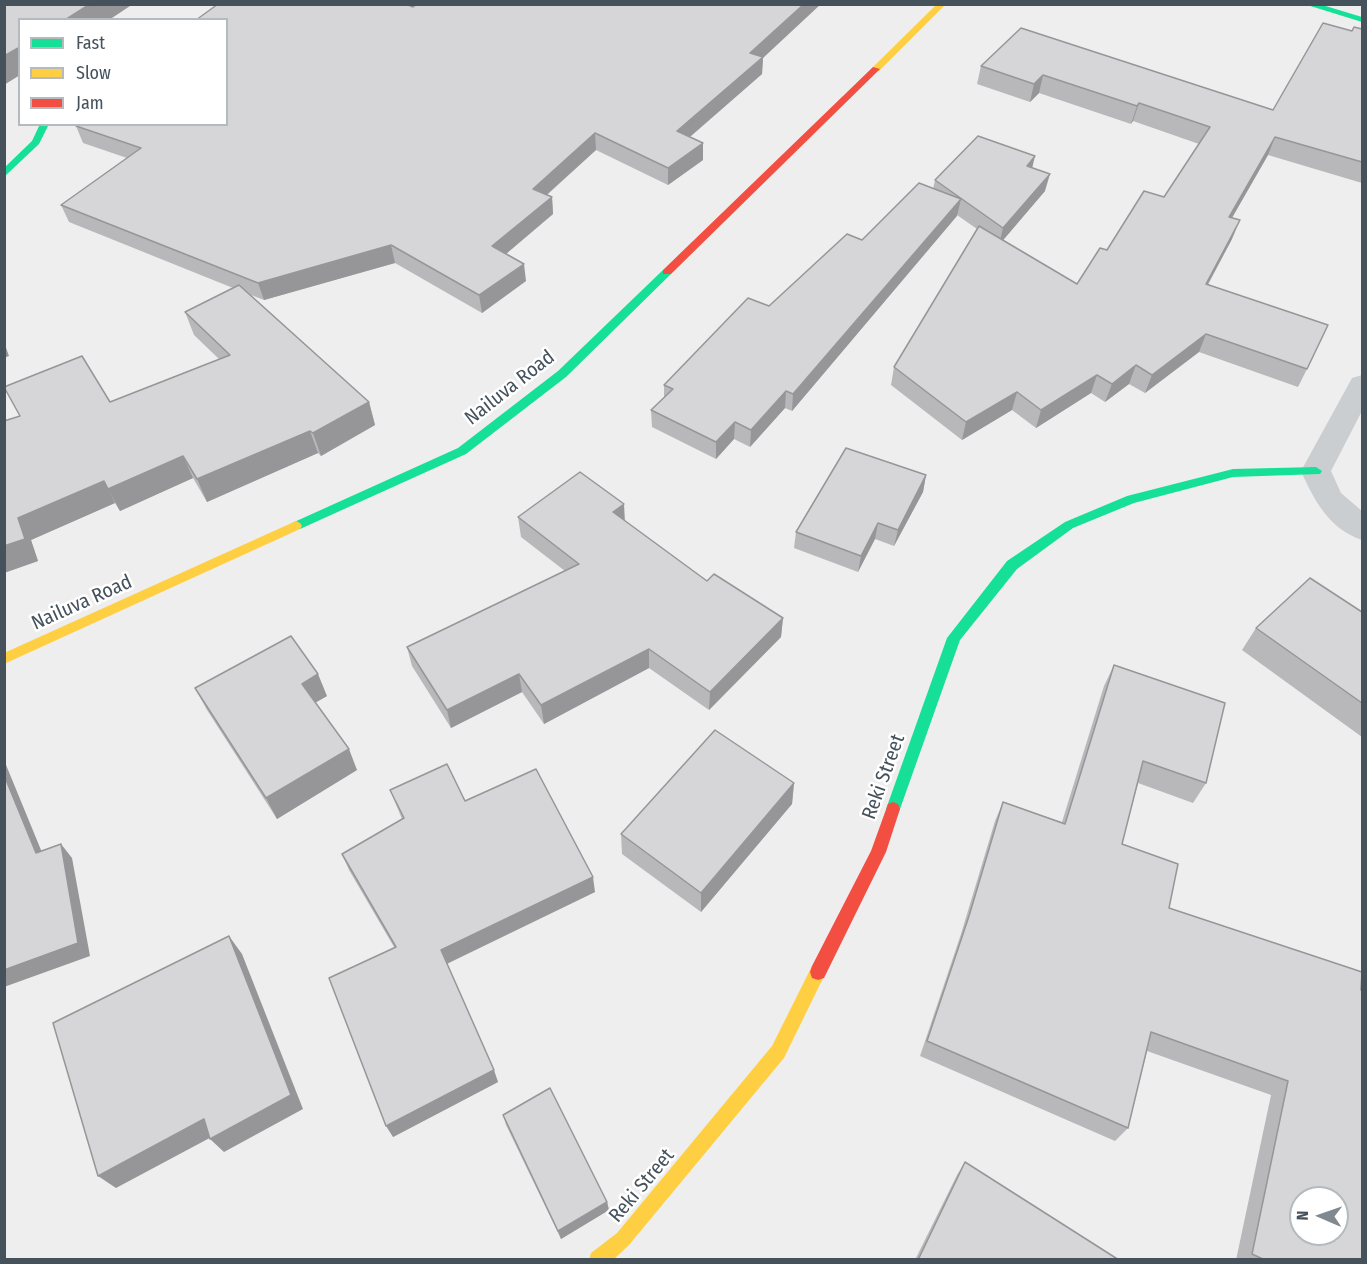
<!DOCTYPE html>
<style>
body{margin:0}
#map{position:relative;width:1367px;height:1264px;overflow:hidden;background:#efeeee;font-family:"Fira Sans Condensed",sans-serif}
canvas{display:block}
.frame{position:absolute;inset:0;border:6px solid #45525c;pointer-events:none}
.legend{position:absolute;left:18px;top:18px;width:210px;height:108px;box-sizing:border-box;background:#fff;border:2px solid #b5babe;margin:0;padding:8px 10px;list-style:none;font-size:18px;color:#45525c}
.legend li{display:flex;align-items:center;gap:12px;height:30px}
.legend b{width:30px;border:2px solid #b5babe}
.north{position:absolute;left:1289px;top:1186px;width:60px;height:60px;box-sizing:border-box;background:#fff;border:2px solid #b5babe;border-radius:50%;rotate:272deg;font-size:16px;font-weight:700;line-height:24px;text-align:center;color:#45525c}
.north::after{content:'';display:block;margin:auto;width:21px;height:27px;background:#80898f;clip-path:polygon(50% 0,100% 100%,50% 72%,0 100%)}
</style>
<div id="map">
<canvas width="1367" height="1264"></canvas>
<div class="frame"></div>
<ul class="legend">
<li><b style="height:8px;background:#16e098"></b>Fast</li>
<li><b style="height:8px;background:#ffcf43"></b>Slow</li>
<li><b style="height:8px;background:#f24e42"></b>Jam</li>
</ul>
<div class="north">N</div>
</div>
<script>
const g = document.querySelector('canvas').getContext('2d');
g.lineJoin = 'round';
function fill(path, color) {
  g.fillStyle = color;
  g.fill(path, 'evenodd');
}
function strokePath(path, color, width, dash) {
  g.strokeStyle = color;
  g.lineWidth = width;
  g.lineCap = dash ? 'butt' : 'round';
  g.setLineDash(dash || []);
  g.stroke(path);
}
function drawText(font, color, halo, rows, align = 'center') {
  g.font = font + ' "Fira Sans Condensed",sans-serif';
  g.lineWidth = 5;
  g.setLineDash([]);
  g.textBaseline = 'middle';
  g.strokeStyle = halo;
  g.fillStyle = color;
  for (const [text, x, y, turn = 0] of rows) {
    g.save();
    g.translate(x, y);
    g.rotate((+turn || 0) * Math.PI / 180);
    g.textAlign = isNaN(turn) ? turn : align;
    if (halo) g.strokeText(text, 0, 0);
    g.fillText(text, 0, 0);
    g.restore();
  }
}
const street = new Path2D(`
 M 1362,375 L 1362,411 L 1331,471 L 1341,493 L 1362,511 L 1362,540 C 1329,529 1314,500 1301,471 L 1352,378 Z`);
const fast = new Path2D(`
 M 1304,4 L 1319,4 L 1362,17 L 1362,22 Z
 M 40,124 L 49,124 L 39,144 L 4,177 L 4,168 L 32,141 Z
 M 667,269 L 671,270 L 671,274 L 566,377 L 466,454 L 300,529 L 292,529 L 290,526 L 292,523 L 458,448 L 558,371 L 663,270 Z
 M 1316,467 L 1322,471 L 1320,474 L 1233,477 L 1134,503 L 1073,528 L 1017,569 L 960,640 L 900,809 L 898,814 L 893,816 L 888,814 L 886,809 L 947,638 L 1007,561 L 1065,522 L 1127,496 L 1233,469 Z`);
const slow = new Path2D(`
 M 937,4 L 946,4 L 879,71 L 873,71 L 873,67 Z
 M 296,521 L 300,523 L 302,526 L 300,529 L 4,664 L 4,653 Z
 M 818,964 L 824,966 L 826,972 L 784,1058 L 629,1245 L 613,1260 L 589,1260 L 591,1253 L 617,1233 L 772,1046 L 812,966 Z`);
const jam = new Path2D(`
 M 873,67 L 880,69 L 671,274 L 663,274 L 663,270 Z
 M 893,802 L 898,804 L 900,809 L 886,852 L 824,978 L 818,980 L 812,978 L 810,972 L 812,966 L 871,851 L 888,804 Z`);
const wall = new Path2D(`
 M 413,7 L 763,58 L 762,74 L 690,137 L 703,160 L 668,185 L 596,150 L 547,195 L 552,197 L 553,214 L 506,254 L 526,281 L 482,313 L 395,263 L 264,300 L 251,295 L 369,402 L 375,425 L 321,456 L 318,453 L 207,502 L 193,478 L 120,511 L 115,503 L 31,540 L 38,561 L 4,573 L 4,421 L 110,402 L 219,359 L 194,335 L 185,312 L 233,288 L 69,222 L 61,205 L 127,158 L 83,143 L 76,126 Z
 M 1021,28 L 1273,110 L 1352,31 L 1362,29 L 1362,183 L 1268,155 L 1232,218 L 1232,239 L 1208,285 L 1307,369 L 1298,387 L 1199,352 L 1145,393 L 1129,384 L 1105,402 L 1091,393 L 1036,428 L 1012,410 L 962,440 L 891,385 L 894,367 L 977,229 L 957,215 L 792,411 L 785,408 L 750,447 L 734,439 L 716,459 L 652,427 L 651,410 L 664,398 L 664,385 L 769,306 L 933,189 L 935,180 L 1033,168 L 1045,191 L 1003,240 L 1077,284 L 1107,250 L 1164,197 L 1199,144 L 1133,121 L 1131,124 L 1039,93 L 1030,102 L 977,84 L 981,66 Z
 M 926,475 L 923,492 L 894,546 L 875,539 L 858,572 L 794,548 L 796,532 Z
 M 518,517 L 625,521 L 707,581 L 783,618 L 781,637 L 709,710 L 649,668 L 544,724 L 522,692 L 451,728 L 412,666 L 407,647 L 565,571 L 521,537 Z
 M 1362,612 L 1362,737 L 1242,650 L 1256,628 Z
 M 1114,665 L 1206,783 L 1193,803 L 1138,783 L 1122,844 L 1169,908 L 1361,990 L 1362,1260 L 1236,1260 L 1271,1095 L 1147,1051 L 1128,1128 L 1115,1141 L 920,1056 L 961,934 L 995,821 L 1003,802 L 1062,822 L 1104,686 Z
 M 195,688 L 327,696 L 315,703 L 357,770 L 277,819 L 207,710 Z
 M 794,783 L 792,804 L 701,912 L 622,854 L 621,834 Z
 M 390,790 L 465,801 L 595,892 L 447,964 L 498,1082 L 393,1137 L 394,947 L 349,870 L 342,854 L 402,819 Z
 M 503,1115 L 607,1202 L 609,1210 L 561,1239 L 506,1125 Z
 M 965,1162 L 1119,1260 L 915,1260 L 957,1175 Z`);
const shadedWall = new Path2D(`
 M 90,4 L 133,4 L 109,20 L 65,20 Z
 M 804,4 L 821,4 L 763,58 L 762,74 L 677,148 L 677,131 L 750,53 Z
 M 20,47 L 20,75 L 4,85 L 4,56 Z
 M 1043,75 L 1039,93 L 1030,102 L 1034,84 Z
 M 1139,103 L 1133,121 L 1131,124 L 1137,106 Z
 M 595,133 L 596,150 L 534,206 L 533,189 Z
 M 1275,137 L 1268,155 L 1222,235 L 1229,217 Z
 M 703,143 L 703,160 L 668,185 L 668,168 Z
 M 1035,156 L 1031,173 L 1027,166 Z
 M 1050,174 L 1045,191 L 999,245 L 1003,228 Z
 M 552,197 L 553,214 L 494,264 L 492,246 Z
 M 961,199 L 957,216 L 792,411 L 793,394 Z
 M 1240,220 L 1232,239 L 1198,302 L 1206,284 Z
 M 391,245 L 395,263 L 264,300 L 258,283 Z
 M 524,264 L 526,281 L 482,313 L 479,295 Z
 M 1206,334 L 1199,352 L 1145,393 L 1152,375 Z
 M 4,342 L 9,356 L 4,358 Z
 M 1136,365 L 1129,384 L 1105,402 L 1112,384 Z
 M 1097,375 L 1091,393 L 1036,428 L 1041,410 Z
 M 786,391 L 785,408 L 750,447 L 751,430 Z
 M 1017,392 L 1012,410 L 962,440 L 966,422 Z
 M 369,402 L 375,425 L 321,456 L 313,433 Z
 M 735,422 L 734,439 L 716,459 L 716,442 Z
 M 310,431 L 318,453 L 207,502 L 197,479 Z
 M 183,456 L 193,478 L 120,511 L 108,489 Z
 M 926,475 L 923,492 L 894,546 L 898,530 Z
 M 104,481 L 115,503 L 31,540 L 38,561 L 4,573 L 4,546 L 18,518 Z
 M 624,504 L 625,523 L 613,512 Z
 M 878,523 L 875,539 L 858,572 L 861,556 Z
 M 783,618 L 781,637 L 709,710 L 710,692 Z
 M 649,649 L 649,668 L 544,724 L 541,705 Z
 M 318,674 L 327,696 L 311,705 L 302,684 Z
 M 519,674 L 522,692 L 451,728 L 447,710 Z
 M 349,749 L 357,770 L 277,819 L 266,798 Z
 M 4,760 L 48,867 L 36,853 L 4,775 Z
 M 794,783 L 792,804 L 701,912 L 701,893 Z
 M 61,844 L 72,858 L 90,956 L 4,987 L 4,970 Z
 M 593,877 L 595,892 L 446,964 L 441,950 Z
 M 229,936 L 242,954 L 303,1109 L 224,1152 L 210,1139 Z
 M 494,1070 L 498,1082 L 393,1137 L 386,1126 Z
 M 204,1119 L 219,1133 L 116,1188 L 98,1176 Z
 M 607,1202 L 609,1210 L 561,1239 L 558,1231 Z`);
const building = new Path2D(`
 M 4,4 L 90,4 L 65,20 L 20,20 L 20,47 L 4,56 Z
 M 218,4 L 406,4 L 413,7 L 417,4 L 804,4 L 750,53 L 763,57 L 677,131 L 703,143 L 668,168 L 595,133 L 533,189 L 552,197 L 492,246 L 524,264 L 479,295 L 391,245 L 258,283 L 61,205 L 141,148 L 76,126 L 78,124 L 226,124 L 226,20 L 196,20 Z
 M 1323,23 L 1352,31 L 1354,27 L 1362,29 L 1362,162 L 1275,137 L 1229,217 L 1240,220 L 1206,284 L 1328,325 L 1307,369 L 1206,334 L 1152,375 L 1136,365 L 1112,384 L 1097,375 L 1041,410 L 1017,392 L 966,422 L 894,367 L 979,226 L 1077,284 L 1100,248 L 1107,250 L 1144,191 L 1164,197 L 1210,127 L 1139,103 L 1137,106 L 1043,75 L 1034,84 L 981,66 L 1021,28 L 1273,110 Z
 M 978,136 L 1035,156 L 1027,166 L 1050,174 L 1003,228 L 935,180 Z
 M 919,183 L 961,199 L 793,394 L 786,391 L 751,430 L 735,422 L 716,442 L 651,410 L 673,389 L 664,385 L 748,298 L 769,306 L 847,234 L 862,240 Z
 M 239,285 L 369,402 L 313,433 L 310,431 L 197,479 L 183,456 L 108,489 L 104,481 L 18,518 L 25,539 L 4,546 L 4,421 L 20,416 L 4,387 L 82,356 L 110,402 L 230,355 L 185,312 Z
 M 846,448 L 926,475 L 898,530 L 878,523 L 861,556 L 796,532 Z
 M 580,472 L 624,504 L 613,512 L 707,581 L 714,574 L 783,618 L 710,692 L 649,649 L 541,705 L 519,674 L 447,710 L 407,647 L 579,564 L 518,517 Z
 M 1310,578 L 1362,612 L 1362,703 L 1256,628 Z
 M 291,636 L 318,674 L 302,684 L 349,749 L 266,798 L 195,688 Z
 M 1114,665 L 1225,703 L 1206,783 L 1143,761 L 1122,844 L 1178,864 L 1169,908 L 1362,972 L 1361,990 L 1362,991 L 1362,1260 L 1265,1260 L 1252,1254 L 1288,1081 L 1151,1032 L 1128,1128 L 927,1041 L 969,916 L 1003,802 L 1065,824 ZM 1301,1198 L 1337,1198 L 1337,1234 L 1301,1234 Z
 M 715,730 L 794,783 L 701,893 L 621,834 Z
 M 447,764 L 465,801 L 536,769 L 593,877 L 441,950 L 494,1070 L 386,1126 L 329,978 L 396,947 L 342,854 L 404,818 L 390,790 Z
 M 4,775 L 36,853 L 61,844 L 78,943 L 4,970 Z
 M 229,936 L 291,1095 L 210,1139 L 204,1119 L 98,1176 L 53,1023 Z
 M 550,1088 L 607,1202 L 558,1231 L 503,1115 Z
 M 965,1162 L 1119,1260 L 918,1260 Z`);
const streetNames = [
 ["Nailuva Road",510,388,-38],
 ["Nailuva Road",82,603,-24],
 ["Reki Street",884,777,-70],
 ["Reki Street",642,1186,-50]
];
fill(street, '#caced0');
fill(fast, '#16e098');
fill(slow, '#ffcf43');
fill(jam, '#f24e42');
fill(wall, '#b8b8bb');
fill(shadedWall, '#969698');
fill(building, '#d6d6d9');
strokePath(building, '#969698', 1.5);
drawText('20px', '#45525c', '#fff', streetNames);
</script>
